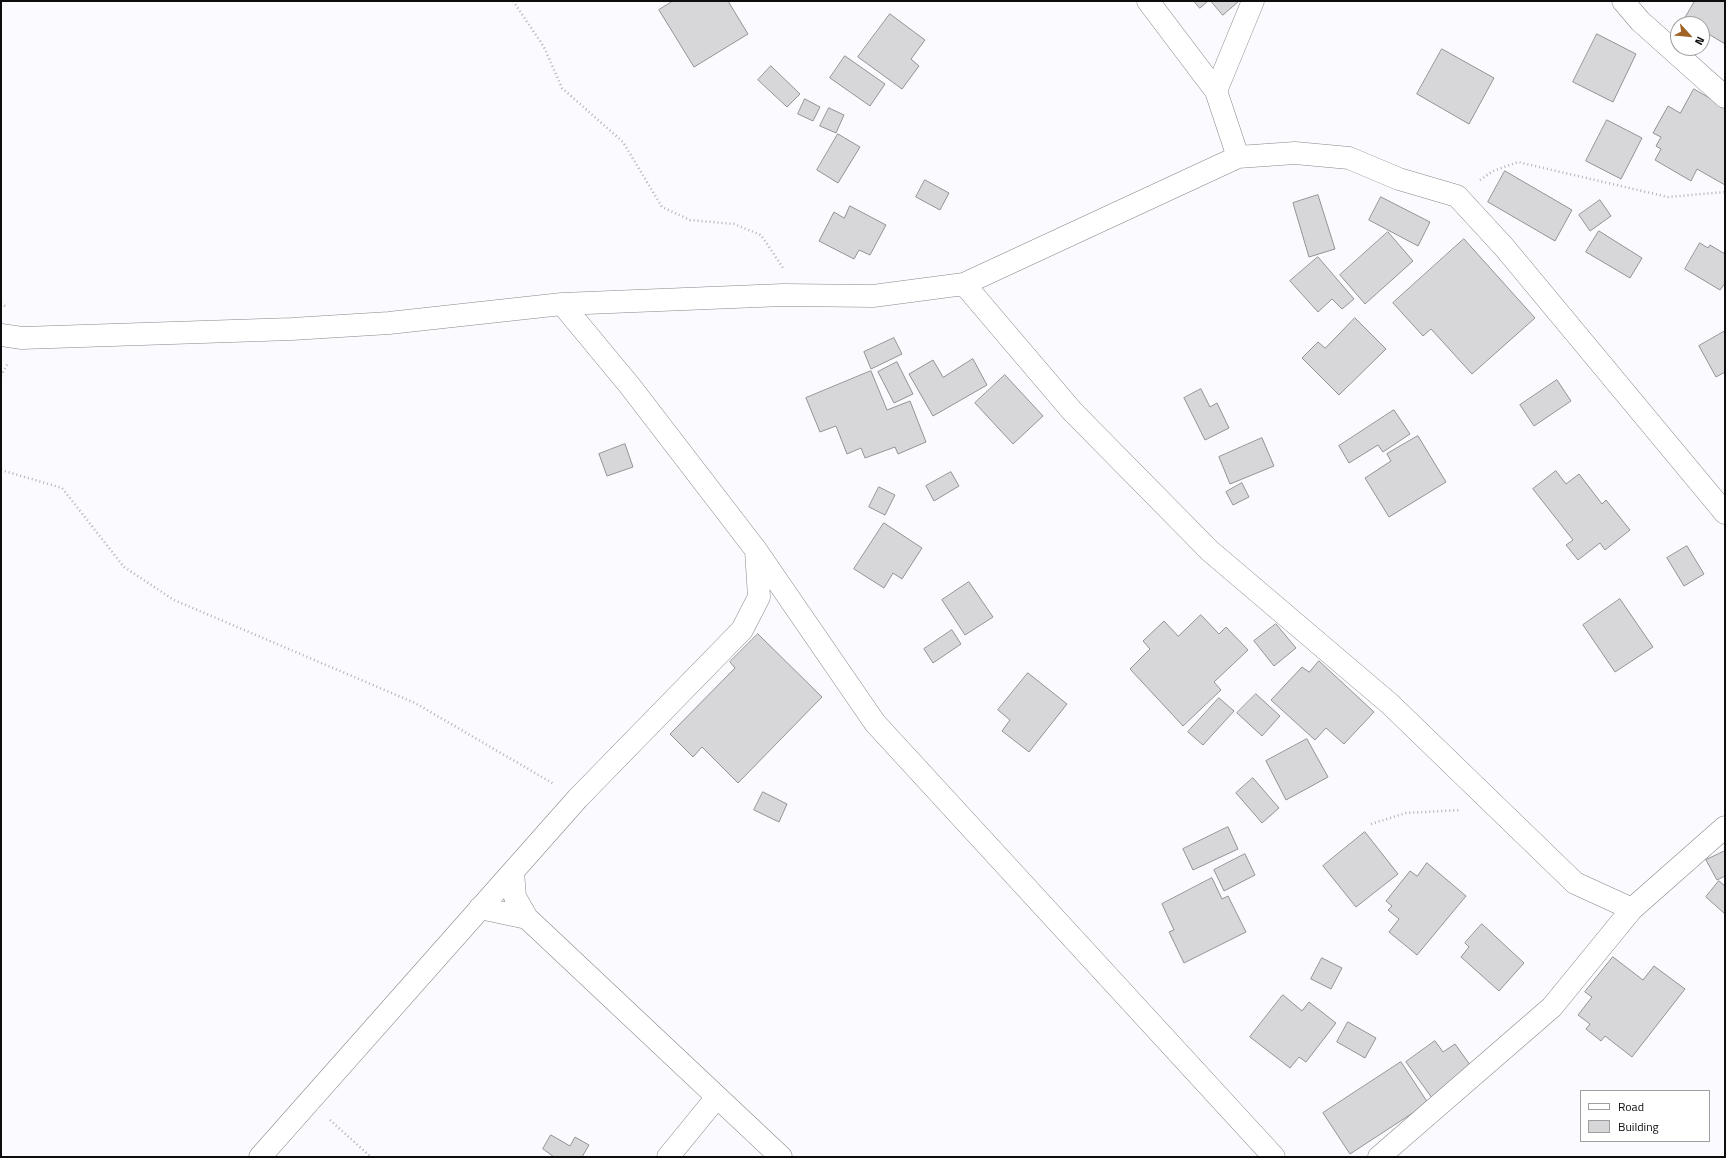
<!DOCTYPE html>
<style>
body{margin:0}
#map{position:relative;width:1726px;height:1158px;overflow:hidden;background:#fbfafe;font-family:"Titillium Web",sans-serif}
canvas{display:block}
.frame{position:absolute;inset:0;border:2px solid #0d0d0e;pointer-events:none}
.legend{position:absolute;left:1580px;top:1090px;width:130px;height:52px;box-sizing:border-box;background:#fff;border:1px solid #9e9e9f;margin:0;padding:5px 7px;list-style:none;font-size:12px;color:#0d0d0e}
.legend li{display:flex;align-items:center;gap:8px;height:20px}
.legend b{width:20px;border:1px solid #9e9e9f}
.north{position:absolute;left:1670px;top:16px;width:40px;height:40px;box-sizing:border-box;background:#fff;border:1px solid #9e9e9f;border-radius:50%;rotate:117deg;font-size:11px;font-weight:700;line-height:16px;text-align:center;color:#0d0d0e}
.north::after{content:'';display:block;margin:auto;width:14px;height:18px;background:#a06427;clip-path:polygon(50% 0,100% 100%,50% 72%,0 100%)}
</style>
<div id="map">
<canvas width="1726" height="1158"></canvas>
<div class="frame"></div>
<ul class="legend">
<li><b style="height:5px;background:#fff"></b>Road</li>
<li><b style="height:11px;background:#d7d7da"></b>Building</li>
</ul>
<div class="north">N</div>
</div>
<script>
const g = document.querySelector('canvas').getContext('2d');
g.lineJoin = 'round';
function fill(path, color) {
  g.fillStyle = color;
  g.fill(path, 'evenodd');
}
function strokePath(path, color, width, dash) {
  g.strokeStyle = color;
  g.lineWidth = width;
  g.lineCap = dash ? 'butt' : 'round';
  g.setLineDash(dash || []);
  g.stroke(path);
}
const building = new Path2D(`
 M 673,1 L 728,1 L 748,34 L 694,67 L 659,10 Z
 M 1194,1 L 1208,1 L 1200,8 Z
 M 1211,1 L 1239,1 L 1223,15 Z
 M 1695,1 L 1725,1 L 1725,44 L 1702,30 L 1702,24 L 1691,24 L 1684,20 Z
 M 890,14 L 925,40 L 911,59 L 919,66 L 902,89 L 858,57 Z
 M 1597,34 L 1636,54 L 1613,102 L 1573,82 Z
 M 1442,49 L 1494,78 L 1469,124 L 1417,94 Z
 M 845,56 L 885,84 L 870,106 L 830,78 Z
 M 771,66 L 800,94 L 787,107 L 758,80 Z
 M 1694,89 L 1725,107 L 1725,185 L 1697,169 L 1691,181 L 1655,160 L 1661,149 L 1656,146 L 1661,137 L 1653,133 L 1668,106 L 1680,113 Z
 M 805,99 L 820,107 L 813,121 L 798,114 Z
 M 829,108 L 844,115 L 836,133 L 820,126 Z
 M 1607,120 L 1642,138 L 1621,179 L 1586,161 Z
 M 838,134 L 860,147 L 838,183 L 817,170 Z
 M 1505,171 L 1572,210 L 1555,241 L 1488,202 Z
 M 925,180 L 949,193 L 940,210 L 916,197 Z
 M 1318,195 L 1335,249 L 1309,257 L 1293,203 Z
 M 1381,197 L 1430,222 L 1418,246 L 1369,220 Z
 M 1600,200 L 1611,216 L 1590,231 L 1579,215 Z
 M 850,206 L 886,225 L 870,255 L 859,250 L 854,259 L 819,241 L 834,212 L 844,218 Z
 M 1599,231 L 1642,258 L 1630,278 L 1586,252 Z
 M 1388,232 L 1413,261 L 1365,304 L 1340,275 Z
 M 1464,239 L 1535,318 L 1472,374 L 1431,329 L 1423,336 L 1393,303 Z
 M 1700,243 L 1708,248 L 1710,245 L 1725,254 L 1725,283 L 1720,290 L 1685,269 Z
 M 1318,257 L 1354,299 L 1342,309 L 1332,299 L 1318,312 L 1290,281 Z
 M 1355,318 L 1386,349 L 1339,395 L 1302,358 L 1318,342 L 1325,348 Z
 M 1725,331 L 1725,372 L 1716,377 L 1699,346 Z
 M 894,338 L 902,354 L 871,369 L 864,352 Z
 M 973,359 L 987,385 L 933,416 L 909,374 L 933,360 L 943,377 Z
 M 897,362 L 913,394 L 894,403 L 878,372 Z
 M 871,371 L 887,410 L 910,401 L 926,442 L 898,454 L 895,447 L 865,458 L 861,448 L 847,454 L 836,426 L 820,432 L 806,398 Z
 M 1005,375 L 1043,416 L 1013,444 L 975,403 Z
 M 1557,380 L 1571,401 L 1534,426 L 1520,405 Z
 M 1201,389 L 1210,407 L 1217,403 L 1229,428 L 1205,440 L 1184,398 Z
 M 1394,410 L 1410,434 L 1383,452 L 1378,445 L 1349,463 L 1339,446 Z
 M 1418,436 L 1446,482 L 1389,517 L 1365,478 L 1391,461 L 1387,454 Z
 M 1262,438 L 1274,466 L 1230,484 L 1219,457 Z
 M 625,444 L 633,467 L 607,476 L 599,454 Z
 M 1556,471 L 1566,484 L 1579,474 L 1602,504 L 1606,500 L 1630,530 L 1605,550 L 1600,543 L 1578,560 L 1566,545 L 1573,540 L 1533,489 Z
 M 951,472 L 959,486 L 934,501 L 926,486 Z
 M 1242,483 L 1249,497 L 1233,505 L 1226,492 Z
 M 879,487 L 895,495 L 885,515 L 869,507 Z
 M 884,523 L 922,548 L 902,579 L 893,573 L 884,588 L 854,569 Z
 M 1687,546 L 1704,574 L 1684,586 L 1667,558 Z
 M 969,582 L 993,617 L 965,635 L 942,600 Z
 M 1620,599 L 1653,647 L 1615,672 L 1583,625 Z
 M 1201,615 L 1219,634 L 1226,627 L 1248,650 L 1214,682 L 1221,690 L 1183,726 L 1130,669 L 1150,649 L 1143,641 L 1164,621 L 1178,636 Z
 M 1276,624 L 1296,648 L 1274,666 L 1254,641 Z
 M 952,630 L 961,644 L 933,663 L 924,649 Z
 M 758,634 L 822,697 L 738,783 L 702,747 L 693,757 L 670,734 L 735,668 L 730,662 Z
 M 1319,661 L 1374,712 L 1344,744 L 1326,728 L 1315,740 L 1271,700 L 1302,667 L 1309,672 Z
 M 1028,673 L 1067,704 L 1029,752 L 1002,731 L 1010,720 L 998,710 Z
 M 1256,694 L 1280,716 L 1262,736 L 1237,713 Z
 M 1219,698 L 1234,711 L 1203,745 L 1188,732 Z
 M 1307,739 L 1328,777 L 1286,800 L 1266,761 Z
 M 1253,778 L 1279,808 L 1262,823 L 1236,793 Z
 M 763,792 L 787,804 L 779,822 L 754,810 Z
 M 1228,827 L 1238,849 L 1193,870 L 1183,849 Z
 M 1365,832 L 1398,874 L 1356,907 L 1323,866 Z
 M 1725,851 L 1725,876 L 1717,880 L 1706,860 Z
 M 1245,854 L 1255,875 L 1224,891 L 1214,870 Z
 M 1427,863 L 1466,896 L 1417,955 L 1389,932 L 1399,919 L 1388,910 L 1392,906 L 1386,901 L 1410,871 L 1417,876 Z
 M 1212,878 L 1222,899 L 1228,896 L 1246,932 L 1184,963 L 1169,932 L 1174,930 L 1162,904 Z
 M 1719,881 L 1725,886 L 1725,914 L 1706,897 Z
 M 1482,924 L 1524,963 L 1499,991 L 1461,957 L 1469,947 L 1465,943 Z
 M 1613,957 L 1643,980 L 1654,966 L 1685,989 L 1632,1057 L 1605,1036 L 1601,1041 L 1586,1029 L 1590,1024 L 1578,1015 L 1592,997 L 1585,992 Z
 M 1322,958 L 1342,968 L 1331,989 L 1311,979 Z
 M 1283,995 L 1302,1011 L 1309,1002 L 1336,1023 L 1306,1062 L 1299,1057 L 1290,1068 L 1250,1037 Z
 M 1348,1022 L 1376,1038 L 1365,1058 L 1337,1042 Z
 M 1435,1041 L 1443,1052 L 1455,1044 L 1473,1069 L 1432,1098 L 1406,1062 Z
 M 1401,1062 L 1428,1103 L 1350,1154 L 1323,1113 Z
 M 551,1135 L 570,1146 L 575,1137 L 589,1145 L 582,1157 L 554,1157 L 543,1149 Z`);
const path = new Path2D(`
 M 513,1 L 544,47 L 562,88 L 623,142 L 662,207 L 690,220 L 734,224 L 761,235 L 783,268
 M 1480,180 L 1493,171 L 1518,162 L 1668,197 L 1725,192
 M 1,303 L 6,307
 M 1,376 L 8,363
 M 1,470 L 62,488 L 124,567 L 174,600 L 415,703 L 554,784
 M 1371,824 L 1406,813 L 1461,810
 M 330,1120 L 371,1157`);
const minor = new Path2D(`
 M 1148,1 L 1216,91
 M 1623,1 L 1640,21 L 1725,97
 M 1238,157 L 1216,91 L 1253,1
 M 964,284 L 1072,411 L 1210,551 L 1390,704 L 1575,883 L 1632,909 L 1725,827
 M 562,304 L 630,386 L 756,550 L 875,723 L 1274,1157
 M 1,335 L 22,338 L 292,329 L 389,323 L 562,304 L 783,295 L 873,296 L 964,284 L 1238,157 L 1295,153 L 1349,158 L 1399,179 L 1457,196 L 1504,247 L 1725,513
 M 513,872 L 515,897 L 527,918 L 781,1157
 M 480,908 L 527,918
 M 260,1157 L 578,798 L 742,630 L 759,597 L 756,550
 M 668,1157 L 717,1097
 M 1379,1157 L 1552,1007 L 1632,909`);
fill(building, '#d7d7da');
strokePath(building, '#939295', 1);
strokePath(minor, '#878689', 23);
strokePath(path, '#b2b1b4', 2.5, [1, 3]);
strokePath(minor, '#fff', 22);
</script>
